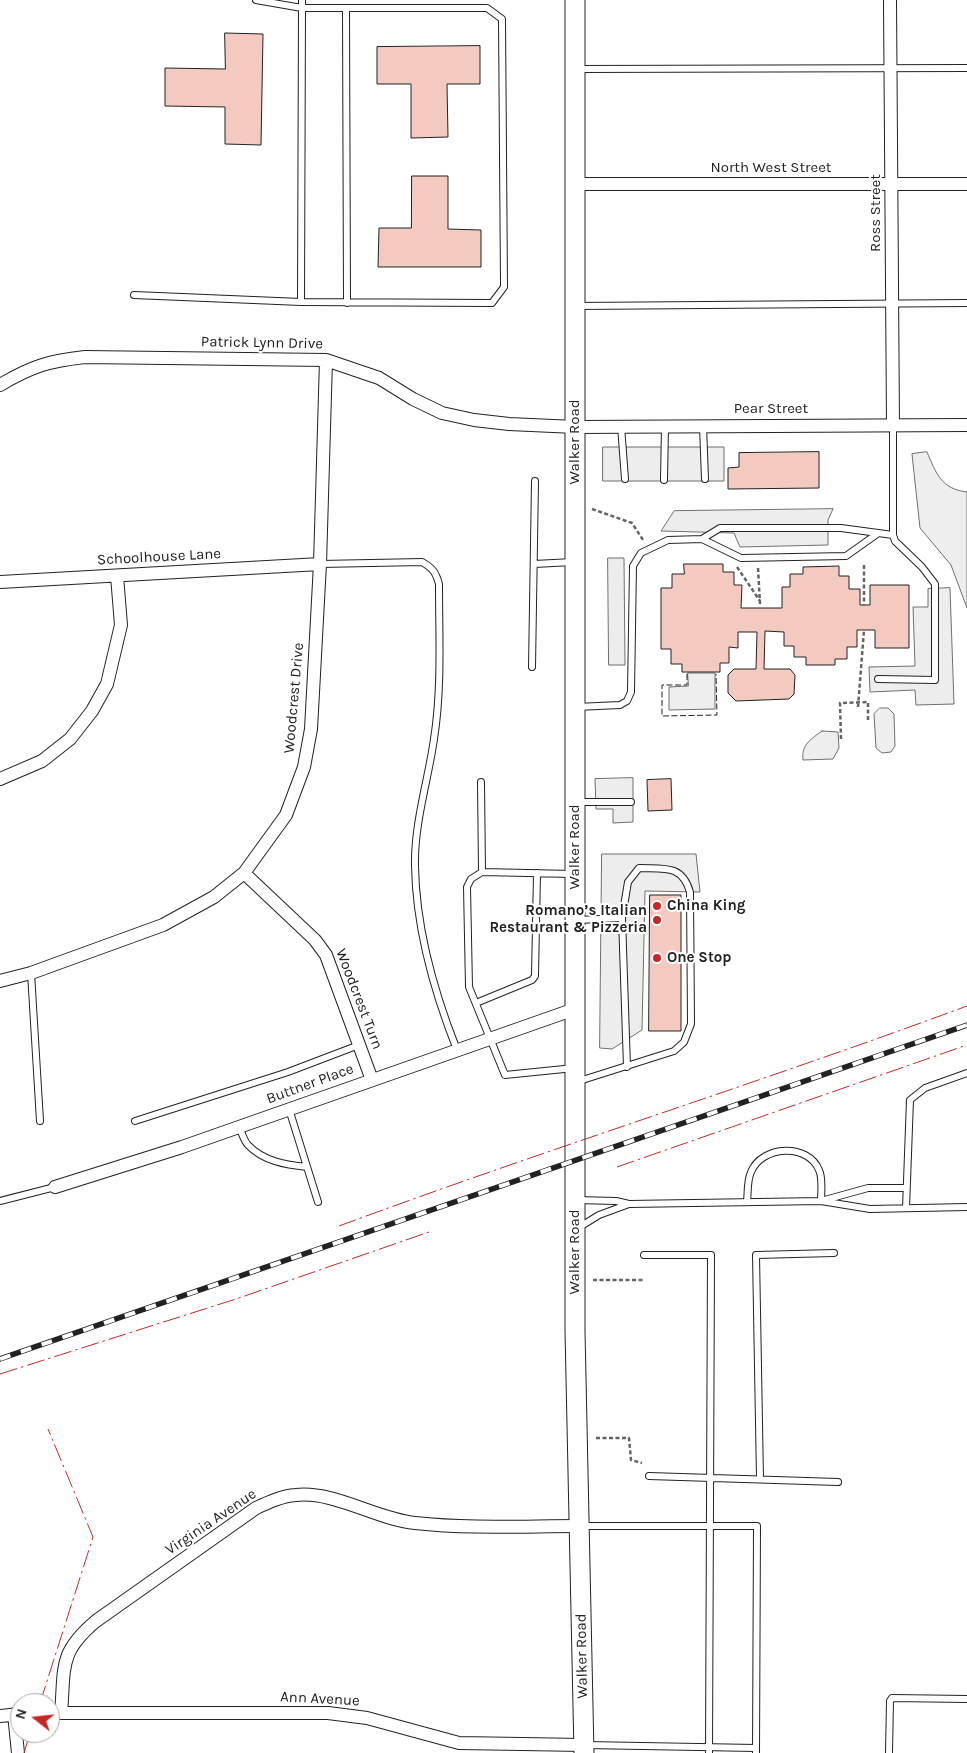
<!DOCTYPE html>
<meta charset="utf-8">
<style>
body{margin:0}
#map{position:relative;width:967px;height:1753px;overflow:hidden;background:#fff;font-family:Karla,sans-serif}
canvas{display:block}
.north{position:absolute;left:10px;top:1693px;width:50px;height:50px;box-sizing:border-box;background:#fff;border:1px solid #a7a7a7;border-radius:50%;rotate:286deg;font-size:14px;font-weight:700;line-height:20px;text-align:center;color:#222}
.north::after{content:'';display:block;margin:auto;width:18px;height:22px;background:#c62828;clip-path:polygon(50% 0,100% 100%,50% 72%,0 100%)}
</style>
<div id="map">
<canvas width="967" height="1753"></canvas>
<div class="north">N</div>
</div>
<script>
const g = document.querySelector('canvas').getContext('2d');
g.lineJoin = 'round';
function fill(path, color) {
  g.fillStyle = color;
  g.fill(path, 'evenodd');
}
function strokePath(path, color, width, dash) {
  g.strokeStyle = color;
  g.lineWidth = width;
  g.lineCap = dash ? 'butt' : 'round';
  g.setLineDash(dash || []);
  g.stroke(path);
}
function drawText(font, color, halo, rows, align = 'center') {
  g.font = font + ' Karla,sans-serif';
  g.lineWidth = 4;
  g.setLineDash([]);
  g.textBaseline = 'middle';
  g.strokeStyle = halo;
  g.fillStyle = color;
  for (const [text, x, y, turn = 0] of rows) {
    g.save();
    g.translate(x, y);
    g.rotate((+turn || 0) * Math.PI / 180);
    g.textAlign = isNaN(turn) ? turn : align;
    if (halo) g.strokeText(text, 0, 0);
    g.fillText(text, 0, 0);
    g.restore();
  }
}
const green = new Path2D(`
 M 927,452 C 936,473 941,489 967,492 L 967,608 L 951,565 L 920,528 L 912,454 Z
 M 688,673 L 715,673 L 715,709 L 669,710 L 669,687 L 688,686 Z
 M 880,708 L 888,708 L 894,714 L 895,746 L 891,752 L 882,753 L 876,748 L 874,714 Z
 M 822,731 L 838,732 L 839,748 L 833,759 L 803,760 C 801,745 811,739 822,731 Z`);
const parking = new Path2D(`
 M 603,447 L 724,447 L 724,481 L 603,481 Z
 M 833,509 L 828,520 L 828,545 L 740,547 L 734,533 L 661,531 L 674,511 Z
 M 608,558 L 624,558 L 625,665 L 609,665 Z
 M 950,588 L 954,704 L 916,705 L 915,690 L 870,692 L 869,667 L 915,666 L 913,607 L 928,607 L 928,589 Z
 M 633,778 L 633,822 L 613,823 L 613,809 L 596,809 L 595,779 Z
 M 602,854 L 696,854 L 700,892 L 645,891 L 642,1030 L 612,1049 L 600,1048 Z`);
const building = new Path2D(`
 M 225,33 L 263,34 L 261,145 L 225,144 L 225,107 L 165,106 L 165,68 L 225,69 Z
 M 480,46 L 480,84 L 447,84 L 448,137 L 411,138 L 411,84 L 377,84 L 377,47 Z
 M 412,176 L 448,176 L 448,229 L 481,230 L 481,267 L 378,267 L 379,228 L 411,228 Z
 M 819,452 L 819,488 L 728,489 L 728,468 L 739,467 L 739,453 Z
 M 684,564 L 723,564 L 723,572 L 734,572 L 734,585 L 742,585 L 741,608 L 782,608 L 782,587 L 790,587 L 790,574 L 803,574 L 803,567 L 839,566 L 839,576 L 849,576 L 849,589 L 860,589 L 860,605 L 870,605 L 870,585 L 909,585 L 909,648 L 875,648 L 875,630 L 857,630 L 857,647 L 847,647 L 847,659 L 835,659 L 835,665 L 806,665 L 806,657 L 794,657 L 794,646 L 784,646 L 784,632 L 765,631 L 764,669 L 790,669 L 795,675 L 794,694 L 789,699 L 736,701 L 728,693 L 728,675 L 734,669 L 756,669 L 757,632 L 738,632 L 738,648 L 729,647 L 729,663 L 720,663 L 720,672 L 682,672 L 682,664 L 671,664 L 671,649 L 661,649 L 661,588 L 672,588 L 672,574 L 684,574 Z
 M 671,779 L 672,810 L 648,811 L 647,780 Z
 M 650,895 L 681,895 L 681,1031 L 649,1031 Z`);
const path = new Path2D(`
 M 592,509 L 632,523 L 643,540
 M 864,565 L 864,605
 M 737,567 L 760,601
 M 758,568 L 760,604
 M 858,707 L 864,630
 M 841,739 L 840,703 L 868,702 L 868,721
 M 593,1280 L 643,1280
 M 596,1438 L 629,1438 L 631,1460 L 642,1463`);
const lane = new Path2D(`
 M 256,0 L 302,8 L 487,8 L 502,19 L 504,287 L 492,303 L 301,302 L 302,8 L 302,0
 M 346,8 L 347,303
 M 576,69 L 967,68
 M 134,295 L 301,302
 M 576,306 L 967,303
 M 621,426 L 625,479
 M 703,426 L 705,479
 M 664,480 L 665,426
 M 702,539 L 720,528 L 841,528 L 893,535
 M 320,564 L 422,562 C 433,568 436,573 439,584 C 439,636 442,688 434,739 C 428,781 414,824 415,866 C 416,929 434,992 457,1050
 M 534,564 L 573,562
 M 532,667 L 535,481
 M 878,679 L 935,680 L 935,584 L 922,567 L 895,541 L 893,535 L 893,425
 M 576,707 L 620,705 L 627,701 L 631,692 L 633,566 L 641,553 L 668,540 L 702,539 L 741,558 L 846,556 L 877,534
 M 481,782 L 482,872 L 471,879 L 467,887 L 469,987 L 505,1075 L 574,1068
 M 577,802 L 631,802
 M 482,872 L 573,874
 M 622,918 L 627,1067
 M 31,973 L 40,1121
 M 476,1003 L 532,980 L 535,976 L 537,873
 M 576,1082 L 674,1051 L 684,1042 L 691,1024 L 690,892 C 682,864 664,869 639,868 L 628,882 L 622,918 L 577,920
 M 289,1109 L 318,1202
 M 135,1121 L 288,1072 L 359,1045
 M 239,1127 C 242,1133 244,1141 248,1145 C 263,1161 286,1165 307,1167
 M 906,1188 L 868,1188 L 821,1201 L 870,1209 L 967,1207
 M 576,1200 L 616,1201 L 629,1204 L 821,1201 C 821,1191 823,1178 819,1170 C 808,1143 762,1145 751,1172 C 747,1180 748,1193 747,1202
 M 0,1201 L 55,1187
 M 906,1208 L 910,1100 L 925,1088 L 967,1073
 M 578,1228 L 599,1215 L 629,1204
 M 644,1255 L 711,1255 L 709,1753
 M 649,1476 L 838,1482
 M 760,1479 L 756,1255 L 834,1253
 M 581,1526 L 757,1526 L 756,1753
 M 585,1745 L 756,1748
 M 889,1753 L 890,1701 L 892,1698 L 967,1699`);
const street = new Path2D(`
 M 890,0 L 893,425
 M 575,184 L 967,184
 M 0,385 C 32,366 49,361 85,357 L 326,360 L 379,378 L 413,399 L 442,413 L 474,420 L 509,424 L 575,427 L 967,425
 M 0,582 L 320,564
 M 0,779 L 42,761 L 70,739 L 92,711 L 107,684 L 121,625 L 117,576
 M 244,873 L 315,940 L 326,955 L 372,1080
 M 0,981 L 31,973 L 163,925 L 214,897 L 244,873 L 286,815 L 304,767 L 311,729 L 320,564 L 326,360
 M 55,1187 L 182,1147 L 575,1009
 M 50,1713 L 328,1713 L 367,1718 L 459,1743 L 584,1745
 M 61,1713 C 65,1667 58,1653 96,1621 L 256,1508 C 269,1502 282,1496 296,1495 C 335,1491 376,1519 415,1523 C 469,1529 524,1526 579,1526
 M 14,1714 L 18,1753
 M 0,1716 L 20,1714`);
const secondary = new Path2D(`
 M 575,0 L 575,1331 L 584,1753`);
const rail = new Path2D(`
 M 0,1359 L 967,1025`);
const fence = new Path2D(`
 M 687,674 L 687,685 L 662,685 L 662,716 L 717,715 L 716,674`);
const power = new Path2D(`
 M 617,1167 L 967,1045
 M 339,1226 C 547,1149 759,1083 967,1006
 M 0,1374 L 236,1299 L 429,1232
 M 40,1703 L 93,1537 L 48,1429
 M 24,1753 L 30,1733`);
const markers = [
 [657,906,5,"#c62828"],
 [657,920,5,"#c62828"],
 [657,958,5,"#c62828"]
];
const streetNames = [
 ["North West Street",771,168],
 ["Ross Street",876,213,-90],
 ["Patrick Lynn Drive",262,343,1],
 ["Pear Street",771,409],
 ["Walker Road",575,442,-90],
 ["Schoolhouse Lane",159,557,-3],
 ["Woodcrest Drive",294,698,-85],
 ["Walker Road",575,847,-90],
 ["Woodcrest Turn",359,999,69],
 ["Buttner Place",310,1084,-20],
 ["Walker Road",575,1252,-90],
 ["Virginia Avenue",211,1522,-34],
 ["Walker Road",582,1656,-91],
 ["Ann Avenue",320,1699,3]
];
const poiNames = [
 ["China King",667,906],
 ["Romano’s Italian",647,911,"right"],
 ["Restaurant & Pizzeria",647,928,"right"],
 ["One Stop",667,958]
];
fill(green, '#eee');
strokePath(green, '#6f6f6f', 1);
fill(parking, '#ededed');
strokePath(parking, '#6f6f6f', 1);
fill(building, '#f3c9c0');
strokePath(building, '#222', 1);
strokePath(lane, '#222', 8);
strokePath(street, '#222', 14);
strokePath(secondary, '#222', 21);
strokePath(path, '#646464', 2.5, [4, 2.5]);
strokePath(lane, '#fff', 6);
strokePath(street, '#fff', 12);
strokePath(secondary, '#fff', 19);
strokePath(rail, '#222', 5.5);
strokePath(rail, '#fff', 4, [11]);
strokePath(fence, '#222', 1, [6, 2.5]);
strokePath(power, '#c62828', 1, [18, 4, 2.5, 4]);
for (const [x, y, r, color] of markers) {
  const dot = new Path2D();
  dot.arc(x, y, r, 0, 2 * Math.PI);
  g.fillStyle = color;
  g.fill(dot);
  strokePath(dot, '#fff', 2);
}
drawText('15px', '#222', '#fff', streetNames);
drawText('bold 15px', '#222', '#fff', poiNames, 'left');
</script>
